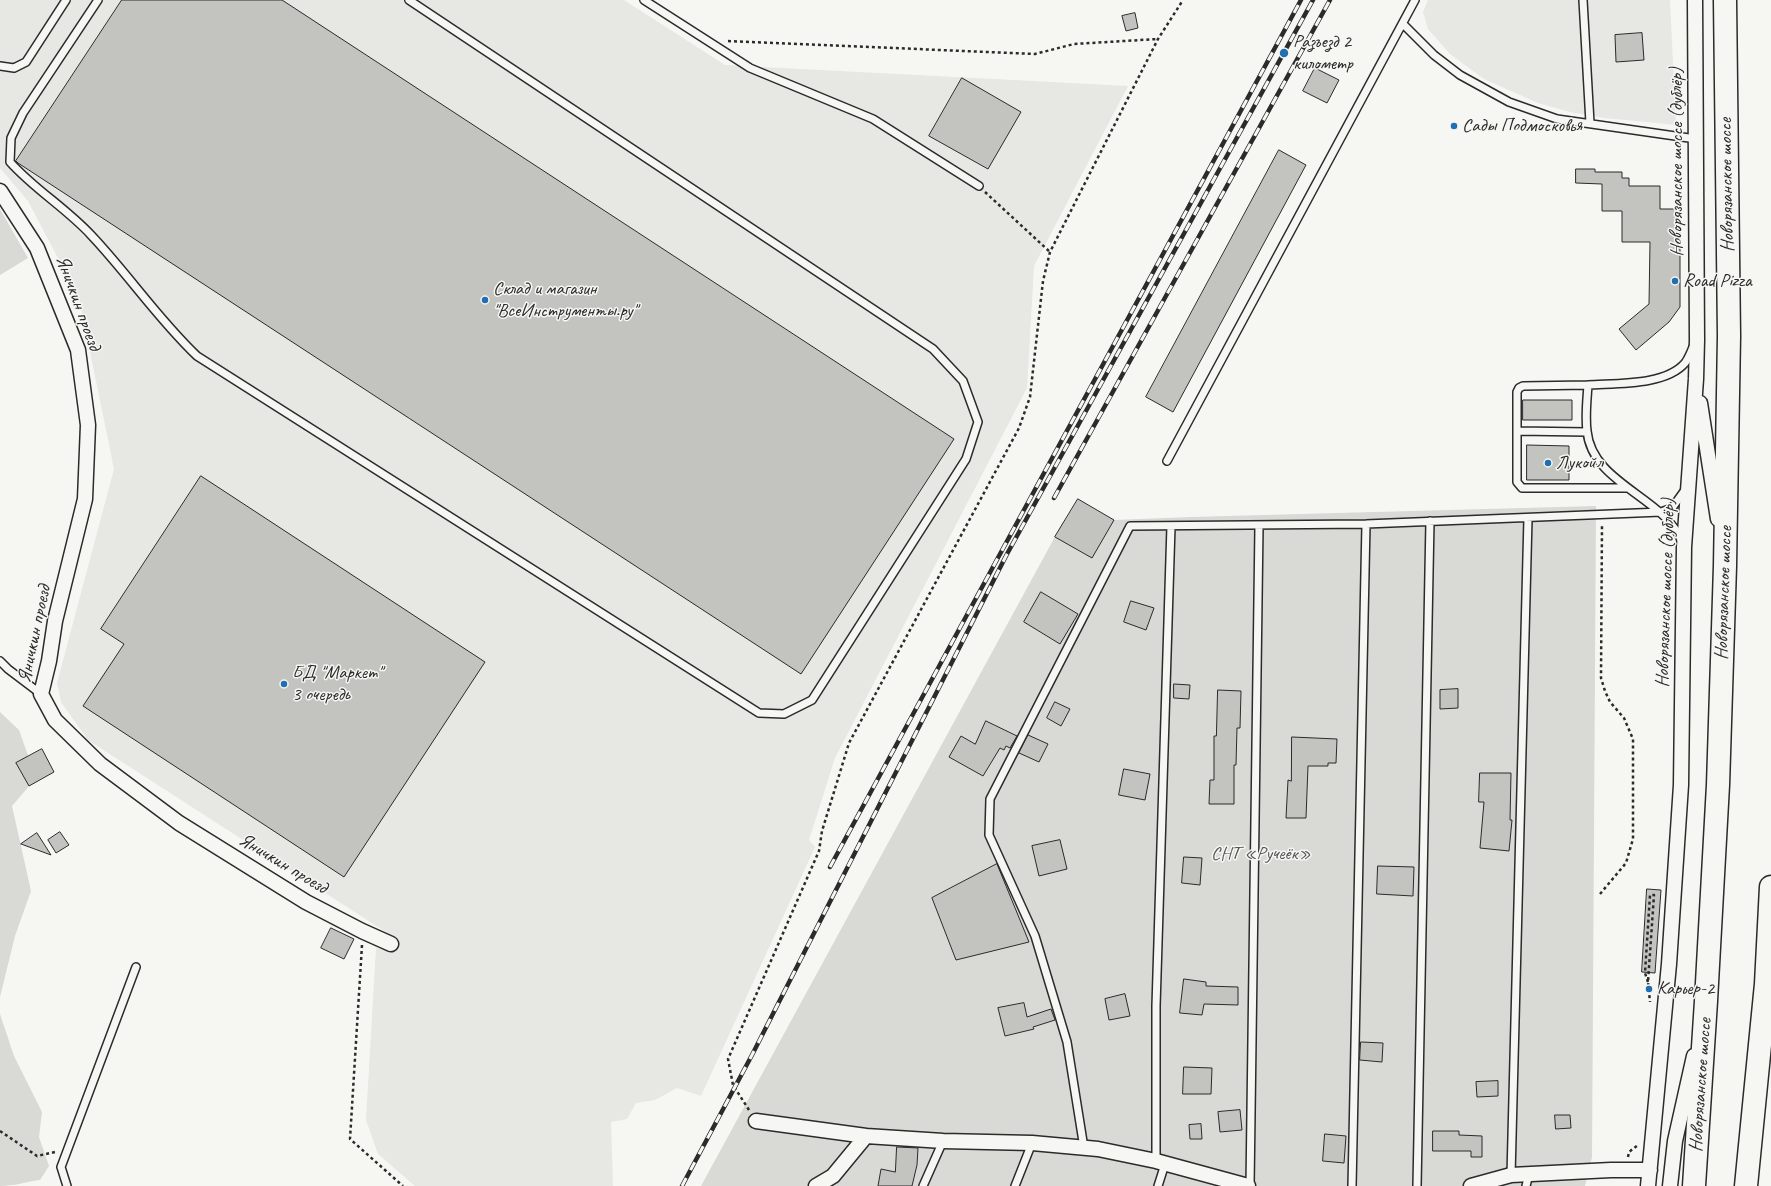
<!DOCTYPE html>
<meta charset="utf-8">
<style>
body{margin:0}
canvas{display:block;background:#f6f6f2}
</style>
<canvas width="1771" height="1186"></canvas>
<script>
const g = document.querySelector('canvas').getContext('2d');
g.lineJoin = 'round';
function fill(path, color) {
  g.fillStyle = color;
  g.fill(path, 'evenodd');
}
function strokePath(path, color, width, dash) {
  g.strokeStyle = color;
  g.lineWidth = width;
  g.lineCap = dash ? 'butt' : 'round';
  g.setLineDash(dash || []);
  g.stroke(path);
}
function drawText(font, color, halo, rows, align = 'center') {
  g.font = font + ' Caveat,sans-serif';
  g.lineWidth = 3;
  g.setLineDash([]);
  g.textBaseline = 'middle';
  g.strokeStyle = halo;
  g.fillStyle = color;
  for (const [text, x, y, turn = 0] of rows) {
    g.save();
    g.translate(x, y);
    g.rotate((+turn || 0) * Math.PI / 180);
    g.textAlign = isNaN(turn) ? turn : align;
    if (halo) g.strokeText(text, 0, 0);
    g.fillText(text, 0, 0);
    g.restore();
  }
}
const built = new Path2D(`
 M 0,0 L 624,0 L 725,65 L 1128,86 L 1034,266 L 1027,388 L 835,758 L 809,840 L 815,847 L 701,1096 L 677,1088 L 655,1100 L 636,1103 L 627,1119 L 611,1122 L 613,1186 L 415,1186 L 378,1154 L 366,1120 L 376,948 L 389,951 L 392,936 L 88,740 L 61,702 L 57,683 L 114,469 L 79,298 L 28,201 L 0,168 Z
 M 1428,0 L 1670,0 L 1676,125 L 1605,118 L 1570,112 L 1538,103 L 1484,79 L 1450,54 L 1428,29 L 1423,12 Z`);
const green = new Path2D(`
 M 0,209 L 28,258 L 0,275 Z
 M 1596,506 L 1592,1157 L 1585,1186 L 701,1186 L 1063,522 L 1191,517 Z
 M 0,712 L 19,730 L 36,778 L 12,806 L 31,891 L 15,936 L 0,997 Z
 M 0,1014 L 14,1056 L 42,1112 L 39,1137 L 49,1166 L 40,1180 C 25,1182 15,1186 0,1186 Z`);
const building = new Path2D(`
 M 122,0 L 282,0 L 954,439 L 801,674 L 18,163 L 16,161 Z
 M 1135,13 L 1138,28 L 1126,31 L 1122,16 Z
 M 1642,33 L 1644,60 L 1616,62 L 1615,35 Z
 M 1315,68 L 1339,80 L 1327,103 L 1303,91 Z
 M 962,78 L 1021,112 L 988,169 L 929,136 Z
 M 1279,150 L 1306,165 L 1173,412 L 1146,397 Z
 M 1576,169 L 1595,169 L 1595,172 L 1622,172 L 1622,178 L 1629,178 L 1629,186 L 1660,186 L 1660,209 L 1680,209 L 1680,307 L 1669,322 L 1636,350 L 1619,329 L 1649,304 L 1650,242 L 1622,242 L 1622,211 L 1602,211 L 1602,184 L 1576,183 Z
 M 1523,400 L 1572,400 L 1572,420 L 1523,420 Z
 M 1527,445 L 1569,446 L 1569,480 L 1527,480 Z
 M 201,476 L 485,662 L 344,877 L 83,706 L 124,644 L 101,629 Z
 M 1078,499 L 1114,520 L 1092,558 L 1055,537 Z
 M 1041,592 L 1078,614 L 1060,644 L 1024,622 Z
 M 1131,601 L 1154,608 L 1146,630 L 1124,622 Z
 M 1174,684 L 1190,685 L 1189,699 L 1174,698 Z
 M 1458,689 L 1458,708 L 1440,709 L 1440,690 Z
 M 1218,690 L 1241,691 L 1240,728 L 1237,728 L 1236,765 L 1234,765 L 1234,804 L 1209,804 L 1210,780 L 1214,780 L 1214,736 L 1216,736 Z
 M 1055,702 L 1070,709 L 1061,726 L 1047,718 Z
 M 986,721 L 1017,736 L 1010,748 L 1006,746 L 1004,750 L 1000,748 L 983,776 L 949,757 L 961,736 L 975,744 Z
 M 1028,735 L 1048,744 L 1039,762 L 1019,753 Z
 M 1292,737 L 1337,739 L 1336,763 L 1328,763 L 1328,766 L 1308,766 L 1306,818 L 1286,818 L 1288,780 L 1291,781 Z
 M 42,749 L 54,772 L 29,786 L 16,763 Z
 M 1124,769 L 1150,774 L 1145,800 L 1119,795 Z
 M 1480,773 L 1511,773 L 1510,820 L 1512,820 L 1509,851 L 1480,848 L 1484,802 L 1479,802 Z
 M 60,832 L 69,845 L 56,853 L 48,840 Z
 M 37,833 L 51,855 L 21,844 Z
 M 1060,840 L 1067,869 L 1039,876 L 1032,846 Z
 M 1184,857 L 1202,858 L 1200,885 L 1182,883 Z
 M 997,864 L 1029,942 L 956,960 L 932,898 Z
 M 1378,866 L 1414,867 L 1413,896 L 1377,894 Z
 M 1647,889 L 1661,890 L 1655,973 L 1642,972 Z
 M 331,928 L 354,939 L 344,959 L 321,948 Z
 M 1184,979 L 1206,982 L 1206,986 L 1238,987 L 1238,1005 L 1204,1004 L 1202,1015 L 1180,1013 Z
 M 1125,994 L 1130,1016 L 1109,1020 L 1105,999 Z
 M 1024,1003 L 1027,1017 L 1051,1009 L 1055,1020 L 1033,1027 L 1034,1029 L 1005,1036 L 998,1008 Z
 M 1361,1042 L 1383,1043 L 1382,1062 L 1360,1060 Z
 M 1184,1067 L 1212,1068 L 1211,1094 L 1183,1094 Z
 M 1498,1081 L 1498,1096 L 1477,1097 L 1476,1082 Z
 M 1240,1110 L 1242,1130 L 1220,1132 L 1218,1112 Z
 M 1555,1115 L 1570,1115 L 1571,1128 L 1556,1129 Z
 M 1201,1124 L 1202,1139 L 1190,1139 L 1189,1125 Z
 M 1433,1131 L 1459,1131 L 1459,1135 L 1482,1136 L 1482,1157 L 1471,1157 L 1471,1151 L 1433,1151 Z
 M 1325,1134 L 1346,1136 L 1344,1163 L 1323,1161 Z
 M 897,1147 L 918,1148 L 917,1165 L 912,1186 L 878,1186 L 881,1169 L 895,1172 Z`);
const path = new Path2D(`
 M 728,41 L 1035,54 L 1074,44 L 1158,39
 M 985,192 L 1050,252
 M 1600,894 L 1626,863 L 1633,839 L 1633,739 L 1624,718 L 1610,702 L 1605,691 L 1601,678 L 1602,524
 M 362,945 L 350,1139 L 403,1186
 M 1648,982 L 1645,973 L 1650,895 L 1654,895 L 1648,982 L 1650,1002
 M 749,1110 L 733,1085 L 728,1059 L 819,851 L 822,831 L 849,743 L 1019,428 L 1030,397 L 1043,281 L 1050,252 L 1158,39 L 1183,0
 M 0,1131 L 37,1156 L 55,1152
 M 1628,1157 L 1629,1152 L 1638,1145`);
const service = new Path2D(`
 M 98,0 L 23,113 L 11,138 L 10,162 C 34,189 66,208 91,235 C 128,274 158,319 197,356 L 759,713 L 784,714 L 812,700 L 966,459 L 978,422 L 963,381 L 933,349 L 409,0
 M 644,0 L 750,68 L 873,119 L 979,186
 M 1583,0 L 1590,123
 M 1403,24 L 1434,55 L 1460,75 L 1509,102 L 1557,119 L 1696,139
 M 0,66 L 14,68 L 26,62 L 66,0
 M 1588,385 L 1523,386 L 1519,388 L 1517,392 L 1517,482 L 1522,488 L 1627,488
 M 1517,431 L 1587,432
 M 1167,461 L 1415,0
 M 1682,542 C 1665,497 1592,484 1587,431 C 1585,416 1587,400 1588,385 C 1616,383 1665,386 1685,363 C 1688,359 1691,352 1693,347
 M 0,661 L 8,669 L 41,694
 M 1084,1148 L 1067,1042 L 1035,936 L 989,835 L 990,799 L 1130,526 L 1366,524 L 1661,512 L 1672,508 L 1685,490
 M 1156,1161 L 1156,1006 L 1171,526
 M 1511,1175 L 1528,518
 M 67,1186 L 61,1167 L 136,967
 M 923,1186 L 943,1141
 M 1015,1186 L 1032,1143
 M 1158,1186 L 1165,1164
 M 1250,1186 L 1259,526
 M 1352,1186 L 1366,524
 M 1417,1186 L 1430,521
 M 1526,1186 L 1529,1174`);
const minor = new Path2D(`
 M 0,191 L 37,248 L 78,350 L 88,425 L 85,499 L 55,621 L 49,661 L 41,694 L 55,720 L 100,764 L 179,823 L 306,902 L 362,931 L 391,944
 M 1700,403 L 1718,519
 M 756,1121 L 866,1136
 M 816,1186 L 833,1176 L 866,1136 L 943,1141 L 1032,1143 L 1098,1149 L 1156,1161 L 1248,1186
 M 1471,1186 L 1511,1175 L 1611,1170 L 1650,1170
 M 1648,1186 L 1669,964 L 1681,785 L 1684,547 L 1696,379 L 1697,340 L 1695,0
 M 1670,1186 L 1675,1141 L 1694,1056`);
const trunk = new Path2D(`
 M 1694,1186 L 1706,1001 L 1718,785 L 1725,566 L 1729,336 L 1725,0
 M 1746,1186 L 1766,984 L 1771,887`);
const rail = new Path2D(`
 M 1054,498 L 1330,0
 M 830,867 L 1301,0
 M 682,1186 L 752,1055 L 1007,554 L 1313,0`);
const markers = [
 [1284,53,5,"#1f6fb2"],
 [1454,126,4,"#1f6fb2"],
 [1675,281,4,"#1f6fb2"],
 [485,300,4,"#1f6fb2"],
 [1548,463,4,"#1f6fb2"],
 [284,684,4,"#1f6fb2"],
 [1649,989,4,"#1f6fb2"]
];
const poiNames = [
 ["Разъезд 2",1293,42],
 ["километр",1293,64],
 ["Сады Подмосковья",1462,126],
 ["Road Pizza",1683,281],
 ["Склад и магазин",493,289],
 ["\"ВсеИнструменты.ру\"",493,311],
 ["Лукойл",1556,463],
 ["БД \"Маркет\"",292,673],
 ["3 очередь",292,695],
 ["Карьер-2",1657,989]
];
const streetNames = [
 ["Новорязанское шоссе (дублёр)",1677,162,-90],
 ["Новорязанское шоссе",1727,185,-91],
 ["Яничкин проезд",78,303,70],
 ["Новорязанское шоссе (дублёр)",1666,593,-88],
 ["Новорязанское шоссе",1724,593,-88],
 ["Яничкин проезд",35,634,-78],
 ["Яничкин проезд",283,864,31],
 ["Новорязанское шоссе",1701,1085,-86]
];
const parkNames = [
 ["СНТ «Ручеёк»",1261,854]
];
fill(built, '#e7e7e3');
fill(green, '#d9d9d5');
fill(building, '#c3c3c0');
strokePath(building, '#2b2b2b', 1);
strokePath(service, '#2b2b2b', 10);
strokePath(minor, '#2b2b2b', 17);
strokePath(trunk, '#2b2b2b', 25);
strokePath(path, '#2b2b2b', 2.5, [3, 3]);
strokePath(service, '#f6f6f2', 7);
strokePath(minor, '#f6f6f2', 14);
strokePath(trunk, '#f6f6f2', 22);
strokePath(rail, '#2b2b2b', 4.5);
strokePath(rail, '#f6f6f2', 3, [9]);
for (const [x, y, r, color] of markers) {
  const dot = new Path2D();
  dot.arc(x, y, r, 0, 2 * Math.PI);
  g.fillStyle = color;
  g.fill(dot);
  strokePath(dot, '#f6f6f2', 1.5);
}
drawText('19px', '#2b2b2b', '#f6f6f2', poiNames, 'left');
drawText('19px', '#2b2b2b', '#f6f6f2', streetNames);
drawText('19px', '#565656', '#f6f6f2', parkNames);
</script>
